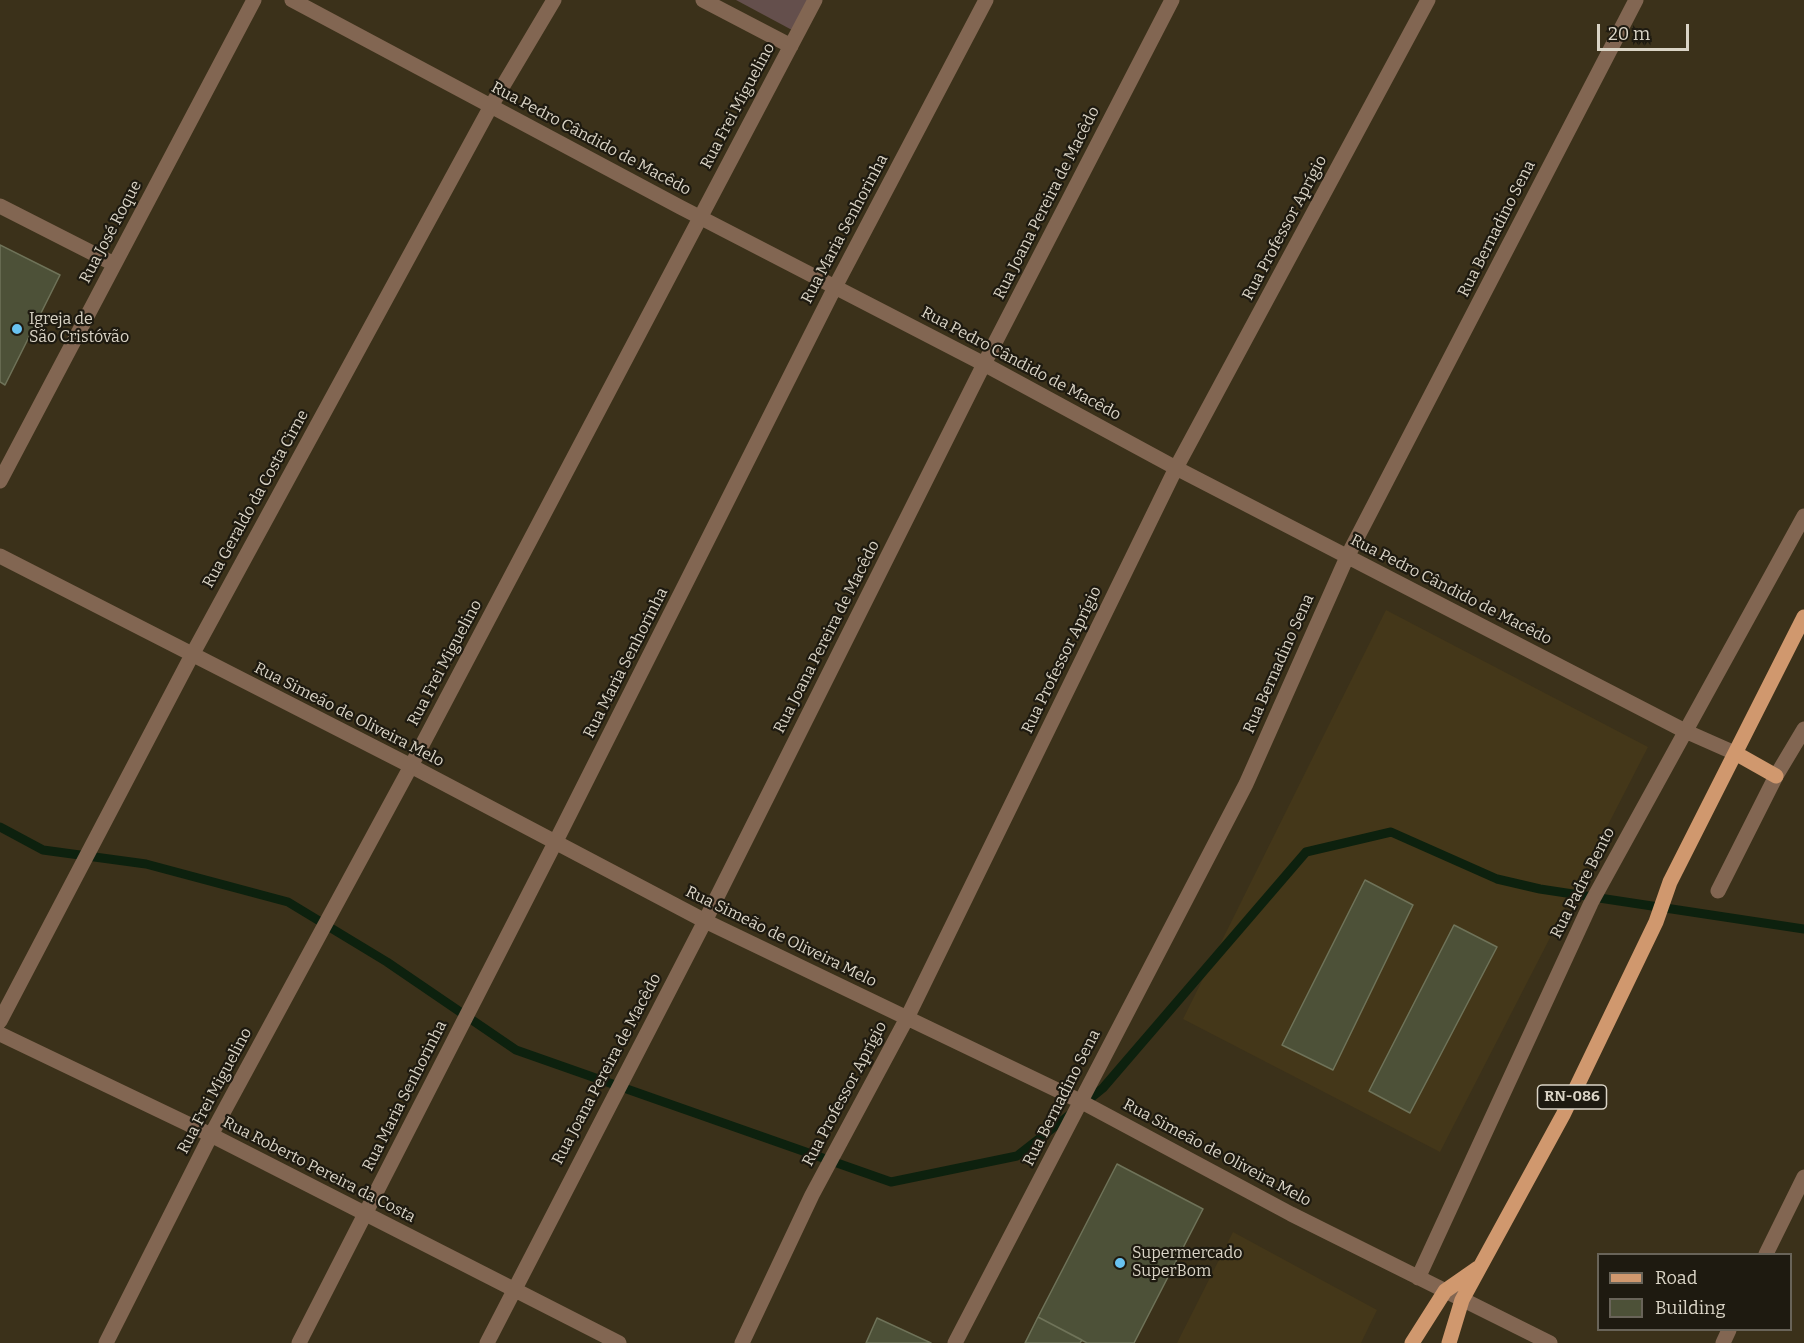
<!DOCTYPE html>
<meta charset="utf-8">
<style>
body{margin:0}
#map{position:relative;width:1804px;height:1343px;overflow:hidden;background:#3b311a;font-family:Bitter,serif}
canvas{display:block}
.legend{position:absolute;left:1597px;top:1253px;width:195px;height:78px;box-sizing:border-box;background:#1e1a10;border:2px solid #696459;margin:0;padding:8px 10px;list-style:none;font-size:18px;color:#dad4c6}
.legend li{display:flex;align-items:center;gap:12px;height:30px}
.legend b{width:30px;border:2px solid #696459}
.scale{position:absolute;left:1597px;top:24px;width:92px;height:27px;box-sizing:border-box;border:3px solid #dad4c6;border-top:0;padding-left:8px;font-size:18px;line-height:21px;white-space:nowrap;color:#dad4c6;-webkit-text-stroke:4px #1e1a10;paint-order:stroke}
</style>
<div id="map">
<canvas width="1804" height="1343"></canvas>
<ul class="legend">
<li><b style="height:8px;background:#d0986e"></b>Road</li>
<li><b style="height:16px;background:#4d5138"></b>Building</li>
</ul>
<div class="scale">20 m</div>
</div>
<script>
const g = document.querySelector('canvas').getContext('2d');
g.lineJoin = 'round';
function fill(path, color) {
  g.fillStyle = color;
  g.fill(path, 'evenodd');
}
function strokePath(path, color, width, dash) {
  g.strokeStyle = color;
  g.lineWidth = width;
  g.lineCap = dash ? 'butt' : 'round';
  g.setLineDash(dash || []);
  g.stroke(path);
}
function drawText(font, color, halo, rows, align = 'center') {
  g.font = font + ' Bitter,serif';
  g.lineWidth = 4.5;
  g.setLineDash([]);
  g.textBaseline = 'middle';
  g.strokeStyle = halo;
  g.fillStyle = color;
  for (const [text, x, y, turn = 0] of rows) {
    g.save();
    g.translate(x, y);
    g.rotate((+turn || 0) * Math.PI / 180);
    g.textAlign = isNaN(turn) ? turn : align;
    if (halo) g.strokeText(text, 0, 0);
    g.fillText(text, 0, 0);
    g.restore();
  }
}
const built = new Path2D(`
 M 1386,610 L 1648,747 L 1440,1152 L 1183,1019 Z
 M 1233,1232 L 1377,1310 L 1361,1343 L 1177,1343 Z`);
const green = new Path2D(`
 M 736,0 L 808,0 L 792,30 Z`);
const stream = new Path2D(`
 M 0,827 L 43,850 L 146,864 L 288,902 L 387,962 L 516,1050 L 891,1182 L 1017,1156 L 1072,1113
 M 1082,1105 L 1103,1088 L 1306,852 L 1391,832 L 1497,879 L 1540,889 L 1804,929`);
const building = new Path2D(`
 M 0,245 L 60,275 L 5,385 L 0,382 Z
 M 1365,880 L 1413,905 L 1333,1070 L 1282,1045 Z
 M 1454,925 L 1497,947 L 1410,1113 L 1369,1091 Z
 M 1117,1164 L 1203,1209 L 1134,1343 L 1087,1343 L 1038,1317 Z
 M 1038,1317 L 1082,1340 L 1080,1343 L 1025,1343 Z
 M 877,1318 L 931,1343 L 866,1343 Z`);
const minor = new Path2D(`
 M 292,0 L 680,207 L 984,364 L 1176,468 L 1685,731 L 1737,754
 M 703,0 L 791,46
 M 0,206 L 114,264
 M 0,481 L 254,0
 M 0,556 L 411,766 L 705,921 L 1080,1101 L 1291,1214 L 1550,1343
 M 1718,891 L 1776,776 L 1804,729
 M 0,1021 L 192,655 L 491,106 L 554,0
 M 0,1034 L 211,1135 L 619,1343
 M 1766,1254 L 1804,1177
 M 1418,1278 L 1591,903 L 1804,516
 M 106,1343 L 211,1135 L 411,766 L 815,0
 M 299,1343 L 556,841 L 835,287 L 986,0
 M 487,1343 L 705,921 L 984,364 L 1172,0
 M 742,1343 L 812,1195 L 907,1018 L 1176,468 L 1428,0
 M 955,1343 L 1246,784 L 1347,557 L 1636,0
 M 1723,1343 L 1729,1330`);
const major = new Path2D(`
 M 1737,754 L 1776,776
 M 1412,1343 L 1445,1291 L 1478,1268
 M 1449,1343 L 1462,1300 L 1563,1115 L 1656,922 L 1670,882 L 1804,617`);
const markers = [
 [17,329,6,"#69c3f1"],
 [1120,1263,6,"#69c3f1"]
];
const shields = [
 [1572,1097,69]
];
const shieldNames = [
 ["RN-086",1572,1097]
];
const streetNames = [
 ["Rua Frei Miguelino",738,106,-62],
 ["Rua Pedro Cândido de Macêdo",591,139,28],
 ["Rua Joana Pereira de Macêdo",1047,203,-63],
 ["Rua Professor Aprígio",1285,228,-62],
 ["Rua Maria Senhorinha",845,229,-62],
 ["Rua Bernadino Sena",1497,229,-63],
 ["Rua José Roque",111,232,-62],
 ["Rua Pedro Cândido de Macêdo",1021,364,28],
 ["Rua Geraldo da Costa Cirne",256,499,-61],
 ["Rua Pedro Cândido de Macêdo",1451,590,27],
 ["Rua Joana Pereira de Macêdo",827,637,-63],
 ["Rua Professor Aprígio",1062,660,-64],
 ["Rua Frei Miguelino",445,663,-62],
 ["Rua Maria Senhorinha",626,663,-63],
 ["Rua Bernadino Sena",1279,664,-66],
 ["Rua Simeão de Oliveira Melo",349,715,27],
 ["Rua Padre Bento",1583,883,-63],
 ["Rua Simeão de Oliveira Melo",781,937,26],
 ["Rua Joana Pereira de Macêdo",607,1069,-62],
 ["Rua Frei Miguelino",215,1091,-62],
 ["Rua Professor Aprígio",845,1094,-62],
 ["Rua Maria Senhorinha",405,1096,-63],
 ["Rua Bernadino Sena",1062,1098,-63],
 ["Rua Simeão de Oliveira Melo",1217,1153,28],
 ["Rua Roberto Pereira da Costa",319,1170,27]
];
const poiNames = [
 ["Igreja de",29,320],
 ["São Cristóvão",29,338],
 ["Supermercado",1132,1254],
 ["SuperBom",1132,1272]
];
fill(built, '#443719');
fill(green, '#644f4c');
strokePath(stream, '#0d210e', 9);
fill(building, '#4d5138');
strokePath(building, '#6f7359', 1.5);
strokePath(minor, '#826652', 15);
strokePath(major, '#d0986e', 15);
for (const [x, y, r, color] of markers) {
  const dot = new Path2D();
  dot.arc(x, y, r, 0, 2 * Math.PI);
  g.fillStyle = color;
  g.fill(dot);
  strokePath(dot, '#1e1a10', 2);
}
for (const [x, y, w] of shields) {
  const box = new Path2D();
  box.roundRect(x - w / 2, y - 12, w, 24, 4.5);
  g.fillStyle = '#1e1a10';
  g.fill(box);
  strokePath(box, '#dad4c6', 1.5);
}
drawText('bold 15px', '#dad4c6', null, shieldNames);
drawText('16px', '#dad4c6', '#1e1a10', streetNames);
drawText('16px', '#dad4c6', '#1e1a10', poiNames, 'left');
</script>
